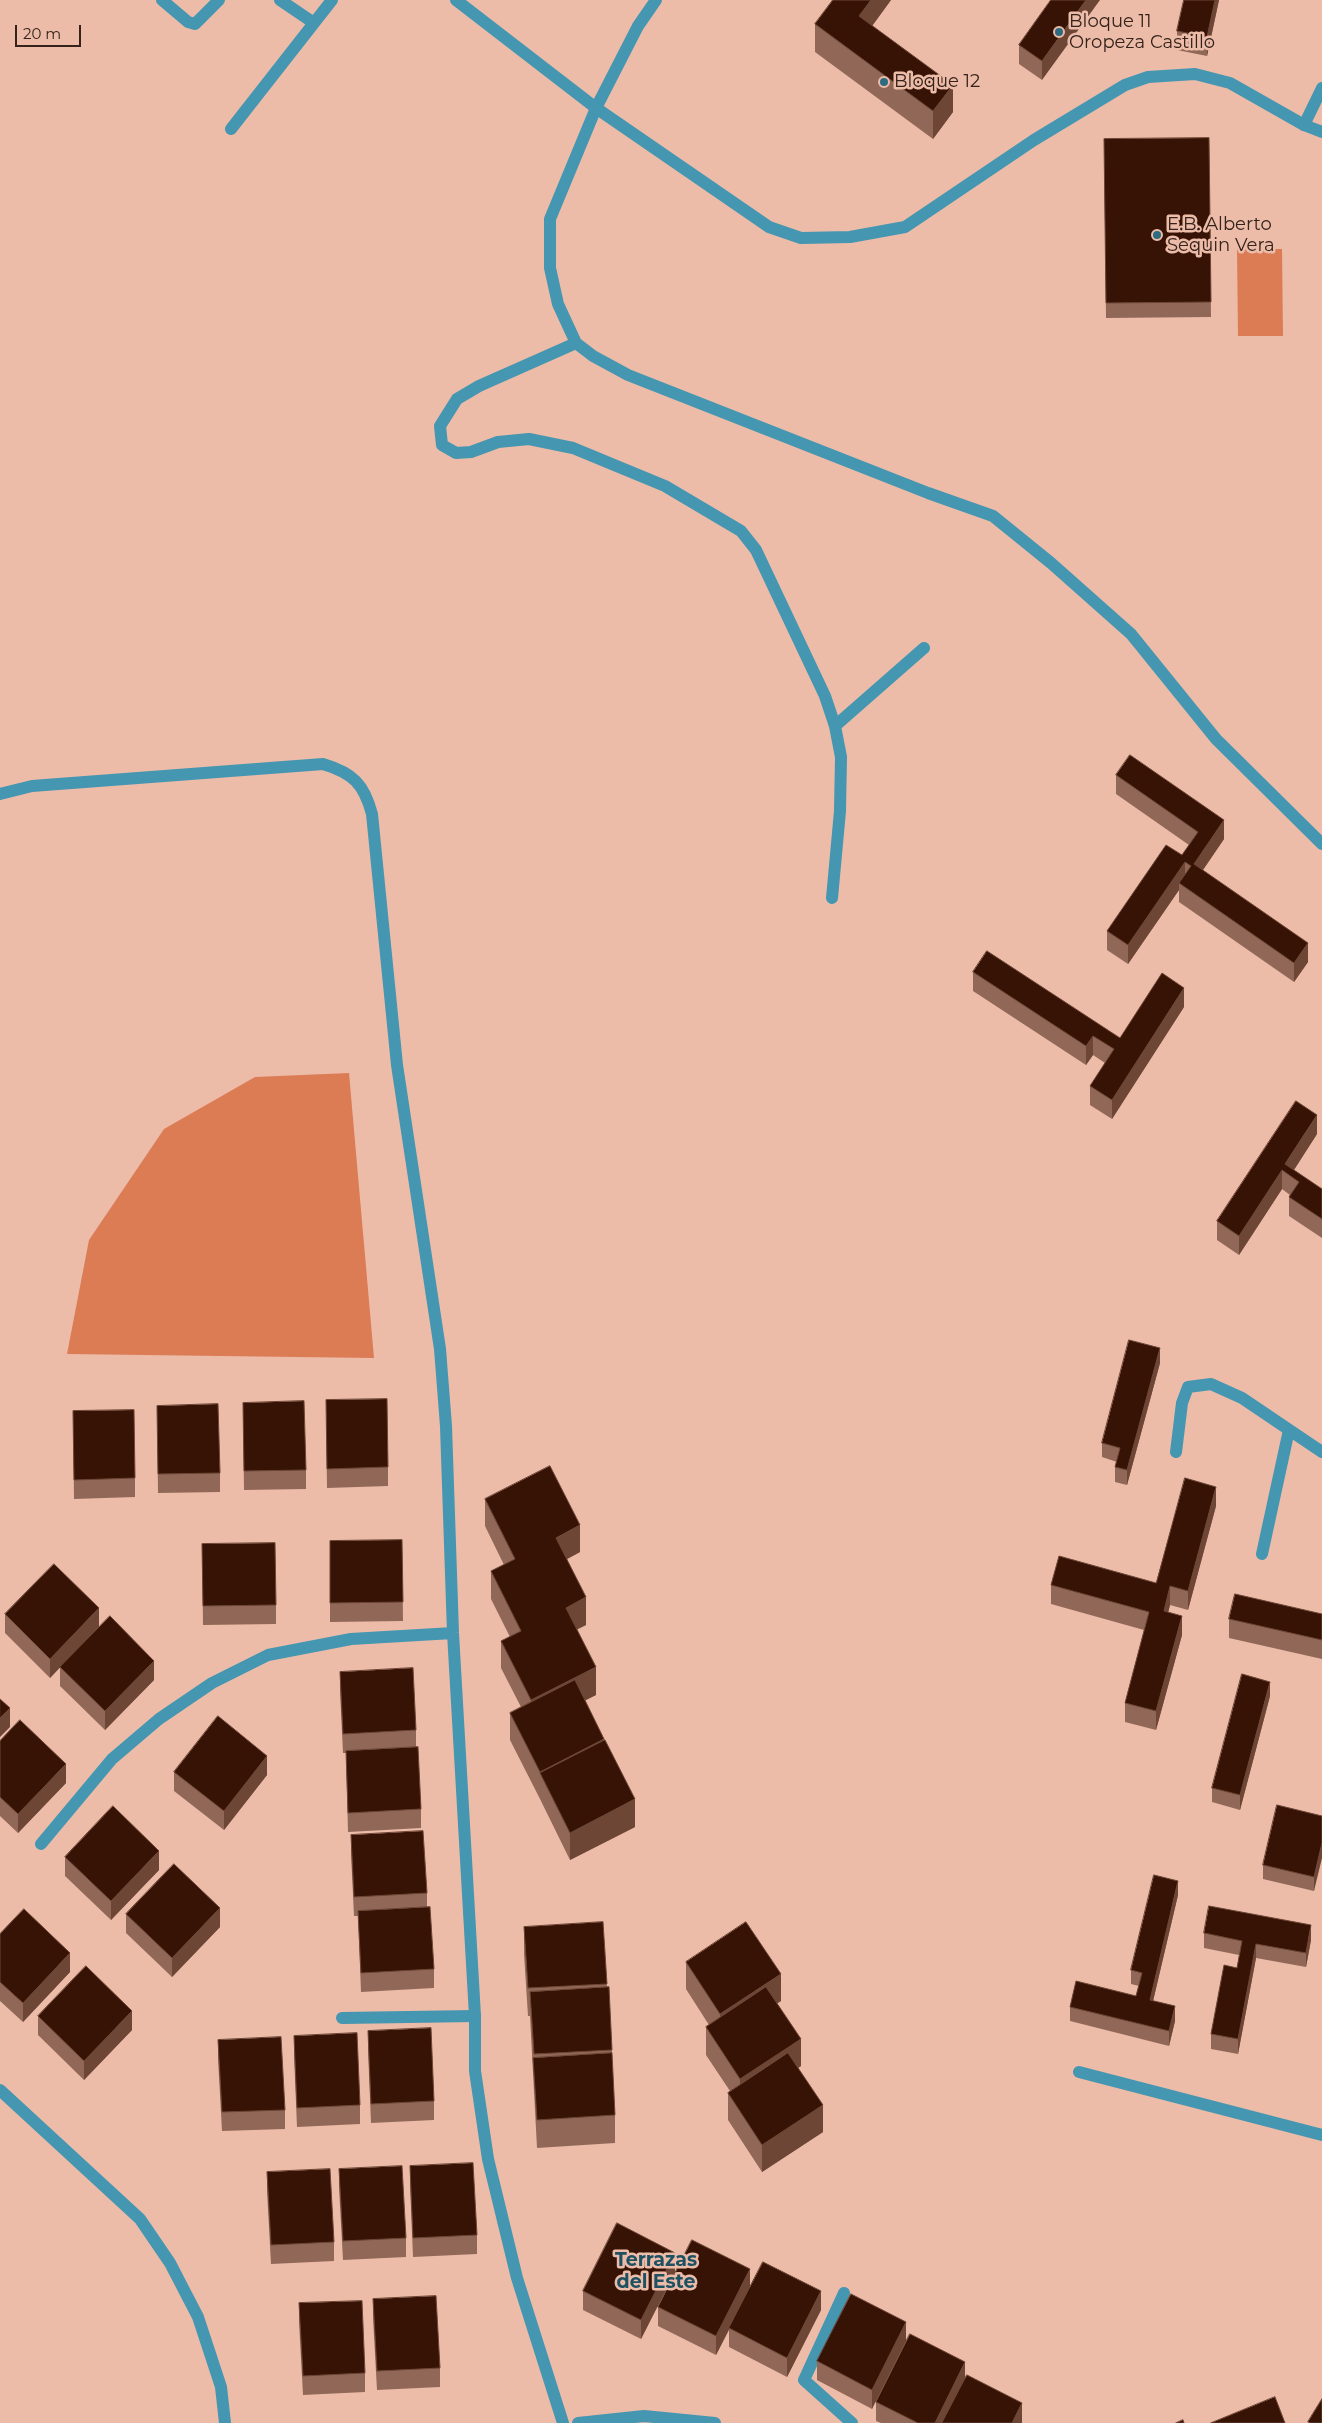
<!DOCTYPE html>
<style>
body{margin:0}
#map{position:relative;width:1322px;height:2423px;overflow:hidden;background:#ecbca9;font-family:Montserrat,sans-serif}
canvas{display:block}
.scale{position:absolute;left:15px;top:25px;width:66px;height:22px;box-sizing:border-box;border:2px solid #34221b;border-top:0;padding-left:6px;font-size:15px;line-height:18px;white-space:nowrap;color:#34221b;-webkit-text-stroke:4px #ecbca9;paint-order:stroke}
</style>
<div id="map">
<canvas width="1322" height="2423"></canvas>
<div class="scale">20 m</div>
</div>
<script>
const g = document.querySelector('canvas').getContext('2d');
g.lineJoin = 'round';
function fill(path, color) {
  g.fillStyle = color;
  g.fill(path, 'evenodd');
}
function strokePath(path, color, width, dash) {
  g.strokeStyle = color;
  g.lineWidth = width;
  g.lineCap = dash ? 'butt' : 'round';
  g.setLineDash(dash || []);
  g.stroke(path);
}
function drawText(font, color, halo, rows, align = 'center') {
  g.font = font + ' Montserrat,sans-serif';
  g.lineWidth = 5;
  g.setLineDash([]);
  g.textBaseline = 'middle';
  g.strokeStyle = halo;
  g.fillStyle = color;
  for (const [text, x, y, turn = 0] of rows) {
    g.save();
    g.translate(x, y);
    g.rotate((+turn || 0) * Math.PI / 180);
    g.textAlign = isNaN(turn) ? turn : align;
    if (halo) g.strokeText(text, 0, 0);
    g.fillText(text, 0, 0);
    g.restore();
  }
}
const green = new Path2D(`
 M 1237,249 L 1282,249 L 1283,336 L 1238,336 Z
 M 349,1073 L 374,1358 L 67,1354 L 89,1240 L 164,1129 L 255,1077 Z`);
const service = new Path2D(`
 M 162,0 L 188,22 L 195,24 L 219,0
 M 280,0 L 314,23
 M 596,108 L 638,26 L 656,0
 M 1304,125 L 1322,88
 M 231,129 L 332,0
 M 1262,1554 L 1289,1430
 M 342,2018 L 475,2016
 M 844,2293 L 804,2380 L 852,2423`);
const minor = new Path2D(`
 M 596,108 L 550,219 L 550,268 L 558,304 L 576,343 L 593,356 L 628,375 L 928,493 L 993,516 L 1051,563 L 1131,634 L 1216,739 L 1322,844
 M 576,343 L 479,386 L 457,399 L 440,426 L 442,445 L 456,453 L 471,452 L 498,442 L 529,439 L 573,448 L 665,486 L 741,531 L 756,550 L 825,696 L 835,726 L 841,757 L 840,811 L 832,898
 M 835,726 L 924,648
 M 0,794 L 32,786 L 323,764 C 353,773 364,784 372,814 L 397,1065 L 440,1349 L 446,1426 L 453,1633 L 475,2016 L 475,2071 L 488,2159 L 517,2278 L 563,2423
 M 1176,1452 L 1182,1403 L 1188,1387 L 1211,1384 L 1242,1398 L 1322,1452
 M 41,1844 L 112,1759 L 159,1719 L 212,1683 L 268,1655 L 351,1639 L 453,1633
 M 1079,2072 L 1322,2135
 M 0,2090 L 140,2219 L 170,2263 L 198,2317 L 221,2387 L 225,2423
 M 578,2423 L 644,2416 L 715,2423`);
const tertiary = new Path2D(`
 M 456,0 L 596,108 L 769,227 L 801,238 L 850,237 L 905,227 L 1034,140 L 1125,85 L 1148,77 L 1195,74 L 1230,83 L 1304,125 L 1322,132`);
const wall = new Path2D(`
 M 891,0 L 872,26 L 953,112 L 933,139 L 815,52 L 815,24 Z
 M 1051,0 L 1042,80 L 1019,64 L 1019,45 Z
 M 1184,0 L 1219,0 L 1207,56 L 1177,50 L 1177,31 Z
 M 1209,138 L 1211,317 L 1106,318 L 1104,139 Z
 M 1116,775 L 1224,839 L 1203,870 L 1308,962 L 1294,982 L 1179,902 L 1179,890 L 1128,964 L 1107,950 L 1107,931 L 1182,855 L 1189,845 L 1116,794 Z
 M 973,972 L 1120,1038 L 1184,1007 L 1112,1119 L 1090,1105 L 1090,1086 L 1105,1063 L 1093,1055 L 1086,1065 L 973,991 Z
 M 1317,1134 L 1294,1170 L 1322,1189 L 1322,1238 L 1289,1216 L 1289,1197 L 1290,1195 L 1282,1189 L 1239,1255 L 1217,1240 L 1217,1221 Z
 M 1160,1363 L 1127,1485 L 1115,1482 L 1115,1467 L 1117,1462 L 1102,1457 L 1102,1443 Z
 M 243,1403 L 306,1470 L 306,1489 L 244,1490 Z
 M 157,1406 L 220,1473 L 220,1492 L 158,1493 Z
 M 73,1411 L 135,1478 L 135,1497 L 74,1499 Z
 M 326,1419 L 388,1467 L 388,1486 L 327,1488 Z
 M 485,1499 L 580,1552 L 567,1559 L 586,1625 L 577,1629 L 596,1695 L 585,1700 L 604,1740 L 635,1827 L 570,1860 L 540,1799 L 510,1740 L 510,1713 L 521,1707 L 501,1668 L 501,1641 L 510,1637 L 491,1599 L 491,1571 L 504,1565 L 485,1526 Z
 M 1216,1506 L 1188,1610 L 1170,1605 L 1168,1612 L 1182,1635 L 1156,1730 L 1125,1722 L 1125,1703 L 1144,1630 L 1051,1604 L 1051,1585 L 1156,1583 Z
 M 402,1540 L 403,1621 L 330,1622 L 330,1541 Z
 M 202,1544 L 276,1605 L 276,1624 L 203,1625 Z
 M 5,1614 L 99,1627 L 154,1680 L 105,1730 L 60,1686 L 60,1667 L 50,1678 L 5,1633 Z
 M 1322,1614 L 1322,1659 L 1229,1638 L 1229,1619 Z
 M 340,1672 L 416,1730 L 416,1747 L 421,1809 L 421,1828 L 348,1832 L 346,1753 L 343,1753 L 340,1691 Z
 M 1270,1696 L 1240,1810 L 1212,1802 L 1212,1788 Z
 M 0,1741 L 66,1783 L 18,1833 L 0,1816 Z
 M 174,1772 L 267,1775 L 224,1830 L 174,1791 Z
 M 1322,1816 L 1314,1891 L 1263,1879 L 1263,1865 Z
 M 351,1835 L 427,1893 L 427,1907 L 434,1969 L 434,1988 L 361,1992 L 358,1916 L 354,1916 L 351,1854 Z
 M 65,1857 L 159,1870 L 111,1920 L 65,1876 Z
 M 1178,1895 L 1153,2001 L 1175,2021 L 1169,2046 L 1070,2021 L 1070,2007 L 1136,1996 L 1139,1986 L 1131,1984 L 1131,1970 Z
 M 126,1914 L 220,1927 L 172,1977 L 126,1933 Z
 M 603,1922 L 607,1988 L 612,2050 L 612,2064 L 615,2115 L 615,2143 L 537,2148 L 530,2016 L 528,2016 L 524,1954 L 524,1927 Z
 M 1204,1933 L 1311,1940 L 1306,1967 L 1256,1958 L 1238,2054 L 1211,2049 L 1211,2034 L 1237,1968 L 1239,1955 L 1204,1948 Z
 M 0,1934 L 70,1972 L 23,2022 L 0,2001 Z
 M 686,1962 L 781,2001 L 777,2003 L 801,2066 L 798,2068 L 823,2132 L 762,2172 L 728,2120 L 728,2093 L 730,2091 L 706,2055 L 706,2027 L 709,2025 L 686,1989 Z
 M 38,2016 L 132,2030 L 84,2080 L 38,2035 Z
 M 368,2031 L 434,2101 L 434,2120 L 371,2123 L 368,2050 Z
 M 294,2036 L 360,2105 L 360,2124 L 297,2127 L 294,2055 Z
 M 218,2040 L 285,2110 L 285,2129 L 222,2131 L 218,2059 Z
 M 410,2166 L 477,2235 L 477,2254 L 413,2257 L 410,2185 Z
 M 339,2169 L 406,2238 L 406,2257 L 343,2260 L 339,2188 Z
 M 267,2172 L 334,2242 L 334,2261 L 271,2264 L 267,2191 Z
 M 675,2272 L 641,2339 L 583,2310 L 583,2291 Z
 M 750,2287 L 821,2310 L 787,2377 L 729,2347 L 729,2330 L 716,2355 L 658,2326 L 658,2307 Z
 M 373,2299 L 440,2368 L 440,2387 L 377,2390 L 373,2318 Z
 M 299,2303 L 365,2373 L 365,2392 L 303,2395 L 299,2322 Z
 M 906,2322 L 872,2409 L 817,2380 L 817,2361 Z
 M 965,2378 L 1022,2422 L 1022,2423 L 881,2423 L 876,2421 L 876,2402 Z`);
const shadedWall = new Path2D(`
 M 871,0 L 891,0 L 859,44 L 859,16 Z
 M 1086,0 L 1100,0 L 1042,80 L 1042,61 Z
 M 1215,0 L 1219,0 L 1207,56 L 1207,37 Z
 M 953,85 L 953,112 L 933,139 L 933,111 Z
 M 1224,820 L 1224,839 L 1194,883 L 1194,864 Z
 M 1185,862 L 1185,881 L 1179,883 L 1179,890 L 1128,964 L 1128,945 Z
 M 1308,943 L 1308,962 L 1294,982 L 1294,963 Z
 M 1184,988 L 1184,1007 L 1112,1119 L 1112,1100 Z
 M 1093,1036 L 1093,1055 L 1086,1065 L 1086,1046 Z
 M 1317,1115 L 1317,1134 L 1290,1176 L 1285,1164 Z
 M 1282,1170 L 1282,1189 L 1239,1255 L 1239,1236 Z
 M 1160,1348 L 1160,1363 L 1127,1485 L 1127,1470 Z
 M 1216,1487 L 1216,1506 L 1188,1610 L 1188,1591 Z
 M 580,1525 L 580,1552 L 556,1565 L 556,1538 Z
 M 1170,1586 L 1170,1605 L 1164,1630 L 1164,1611 Z
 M 586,1597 L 586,1625 L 566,1635 L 566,1608 Z
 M 99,1608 L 99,1627 L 50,1678 L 50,1659 Z
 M 1182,1616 L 1182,1635 L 1156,1730 L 1156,1711 Z
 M 154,1661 L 154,1680 L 105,1730 L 105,1711 Z
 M 596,1667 L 596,1695 L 531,1728 L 531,1700 Z
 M 1270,1682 L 1270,1696 L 1240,1810 L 1240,1795 Z
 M 10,1708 L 10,1727 L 0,1737 L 0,1718 Z
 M 604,1739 L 604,1766 L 540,1773 L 540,1799 L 540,1772 Z
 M 267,1756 L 267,1775 L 224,1830 L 224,1811 Z
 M 66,1764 L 66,1783 L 18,1833 L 18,1814 Z
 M 635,1799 L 635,1827 L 570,1860 L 570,1833 Z
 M 1322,1843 L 1322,1858 L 1314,1891 L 1314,1877 Z
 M 159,1851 L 159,1870 L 111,1920 L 111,1901 Z
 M 1178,1881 L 1178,1895 L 1150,2014 L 1150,2000 Z
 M 220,1908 L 220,1927 L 172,1977 L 172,1958 Z
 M 1311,1925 L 1311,1940 L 1306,1967 L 1306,1953 Z
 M 1256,1944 L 1256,1958 L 1238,2054 L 1238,2039 Z
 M 70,1953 L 70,1972 L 23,2022 L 23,2003 Z
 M 781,1974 L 781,2001 L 720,2041 L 720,2014 Z
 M 1175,2006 L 1175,2021 L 1169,2046 L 1169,2031 Z
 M 132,2011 L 132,2030 L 84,2080 L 84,2061 Z
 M 801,2039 L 801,2066 L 740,2107 L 740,2079 Z
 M 823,2105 L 823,2132 L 762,2172 L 762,2145 Z
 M 675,2253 L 675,2272 L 641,2339 L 641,2320 Z
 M 750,2269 L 750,2288 L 716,2355 L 716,2336 Z
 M 821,2291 L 821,2310 L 787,2377 L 787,2358 Z
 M 906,2322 L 906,2341 L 872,2409 L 872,2390 Z
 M 965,2362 L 965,2381 L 944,2423 L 935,2423 Z
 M 1022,2403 L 1022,2423 L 1012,2423 Z`);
const building = new Path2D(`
 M 833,0 L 871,0 L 859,16 L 953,85 L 933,111 L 815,24 Z
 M 1051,0 L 1086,0 L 1042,61 L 1019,45 Z
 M 1184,0 L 1215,0 L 1207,37 L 1177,31 Z
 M 1209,138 L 1211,302 L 1106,303 L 1104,139 Z
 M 1130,755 L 1224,820 L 1194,864 L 1308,943 L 1294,963 L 1179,883 L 1191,866 L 1185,862 L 1128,945 L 1107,931 L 1166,845 L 1182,855 L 1198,832 L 1116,775 Z
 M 987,951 L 1120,1038 L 1162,973 L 1184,988 L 1112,1100 L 1090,1086 L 1114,1049 L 1093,1036 L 1086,1046 L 973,972 Z
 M 1296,1101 L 1317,1115 L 1285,1164 L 1322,1189 L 1322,1219 L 1289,1197 L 1299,1182 L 1282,1170 L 1239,1236 L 1217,1221 Z
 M 1129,1340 L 1160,1348 L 1127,1470 L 1115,1467 L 1120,1448 L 1102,1443 Z
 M 387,1399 L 388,1467 L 327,1469 L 326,1400 Z
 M 304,1401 L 306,1470 L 244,1471 L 243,1403 Z
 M 218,1404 L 220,1473 L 158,1474 L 157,1406 Z
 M 134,1410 L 135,1478 L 74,1480 L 73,1411 Z
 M 550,1466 L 580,1525 L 556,1538 L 586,1597 L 566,1608 L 596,1667 L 531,1700 L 501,1641 L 521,1631 L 491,1571 L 515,1559 L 485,1499 Z
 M 1185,1478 L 1216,1487 L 1188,1591 L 1170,1586 L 1164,1611 L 1182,1616 L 1156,1711 L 1125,1703 L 1149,1612 L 1051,1585 L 1059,1556 L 1156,1583 Z
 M 402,1540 L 403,1602 L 330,1603 L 330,1541 Z
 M 275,1543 L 276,1605 L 203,1606 L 202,1544 Z
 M 54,1564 L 99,1608 L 50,1659 L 5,1614 Z
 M 1235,1594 L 1322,1614 L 1322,1640 L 1229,1619 Z
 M 110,1616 L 154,1661 L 105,1711 L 60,1667 Z
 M 413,1668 L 416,1730 L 343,1734 L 340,1672 Z
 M 1242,1674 L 1270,1682 L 1240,1795 L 1212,1788 Z
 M 575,1680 L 604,1739 L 540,1772 L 510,1713 Z
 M 0,1699 L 10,1708 L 0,1718 Z
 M 218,1716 L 267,1756 L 224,1811 L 174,1772 Z
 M 20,1720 L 66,1764 L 18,1814 L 0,1797 L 0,1741 Z
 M 605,1740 L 635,1799 L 570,1833 L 540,1773 Z
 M 418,1747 L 421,1809 L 348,1813 L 346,1751 Z
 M 1277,1805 L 1322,1816 L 1322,1843 L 1314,1877 L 1263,1865 Z
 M 113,1806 L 159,1851 L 111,1901 L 65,1857 Z
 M 423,1831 L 427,1893 L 354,1897 L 351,1835 Z
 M 174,1864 L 220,1908 L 172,1958 L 126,1914 Z
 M 1154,1875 L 1178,1881 L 1150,2000 L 1175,2006 L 1169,2031 L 1070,2007 L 1076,1981 L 1136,1996 L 1142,1973 L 1131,1970 Z
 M 1209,1906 L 1311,1925 L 1306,1953 L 1256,1944 L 1238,2039 L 1211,2034 L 1224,1965 L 1237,1968 L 1242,1941 L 1204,1933 Z
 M 430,1907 L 434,1969 L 361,1973 L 358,1911 Z
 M 24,1909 L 70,1953 L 23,2003 L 0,1982 L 0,1934 Z
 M 603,1922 L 607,1984 L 528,1988 L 524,1927 Z
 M 746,1922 L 781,1974 L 720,2014 L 686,1962 Z
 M 86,1966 L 132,2011 L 84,2061 L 38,2016 Z
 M 609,1987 L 612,2050 L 534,2054 L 530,1992 Z
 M 766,1987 L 801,2039 L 740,2079 L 706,2027 Z
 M 431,2028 L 434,2101 L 371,2104 L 368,2031 Z
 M 357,2033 L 360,2105 L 297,2108 L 294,2036 Z
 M 281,2037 L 285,2110 L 222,2112 L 218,2040 Z
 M 612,2053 L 615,2115 L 537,2120 L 533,2058 Z
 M 788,2053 L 823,2105 L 762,2145 L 728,2093 Z
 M 473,2163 L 477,2235 L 413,2238 L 410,2166 Z
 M 402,2166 L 406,2238 L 343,2241 L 339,2169 Z
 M 330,2169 L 334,2242 L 271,2245 L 267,2172 Z
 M 617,2223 L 675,2253 L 641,2320 L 583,2291 Z
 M 692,2240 L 750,2269 L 716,2336 L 658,2307 Z
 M 763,2262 L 821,2291 L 787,2358 L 729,2328 Z
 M 851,2294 L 906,2322 L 872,2390 L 817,2361 Z
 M 436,2296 L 440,2368 L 377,2371 L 373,2299 Z
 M 362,2301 L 365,2373 L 303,2376 L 299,2303 Z
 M 910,2334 L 965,2362 L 935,2423 L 918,2423 L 876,2402 Z
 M 967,2375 L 1022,2403 L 1012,2423 L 942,2423 Z
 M 1275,2397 L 1285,2423 L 1211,2423 Z
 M 1322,2399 L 1322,2423 L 1310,2423 L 1308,2422 Z
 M 1183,2420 L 1184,2423 L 1176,2423 Z`);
const markers = [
 [1059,32,5,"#2c6b80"],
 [884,82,5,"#2c6b80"],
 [1157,235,5,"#2c6b80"]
];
const poiNames = [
 ["Bloque 11",1069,22],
 ["Oropeza Castillo",1069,43],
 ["Bloque 12",894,82],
 ["E.B. Alberto",1167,225],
 ["Sequin Vera",1167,246]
];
const neighbourhoodNames = [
 ["Terrazas",656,2260],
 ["del Este",656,2282]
];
fill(green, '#db7c55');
strokePath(service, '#4496b1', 12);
strokePath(minor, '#4496b1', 12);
strokePath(tertiary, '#4496b1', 12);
fill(wall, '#916857');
fill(shadedWall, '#6d4636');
fill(building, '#361305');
strokePath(building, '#6d4636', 1);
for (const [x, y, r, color] of markers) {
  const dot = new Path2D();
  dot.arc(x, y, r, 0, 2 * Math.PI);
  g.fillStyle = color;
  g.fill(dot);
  strokePath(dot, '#ecbca9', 2);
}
drawText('18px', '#34221b', '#ecbca9', poiNames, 'left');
drawText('bold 19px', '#1d5061', '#ecbca9', neighbourhoodNames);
</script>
